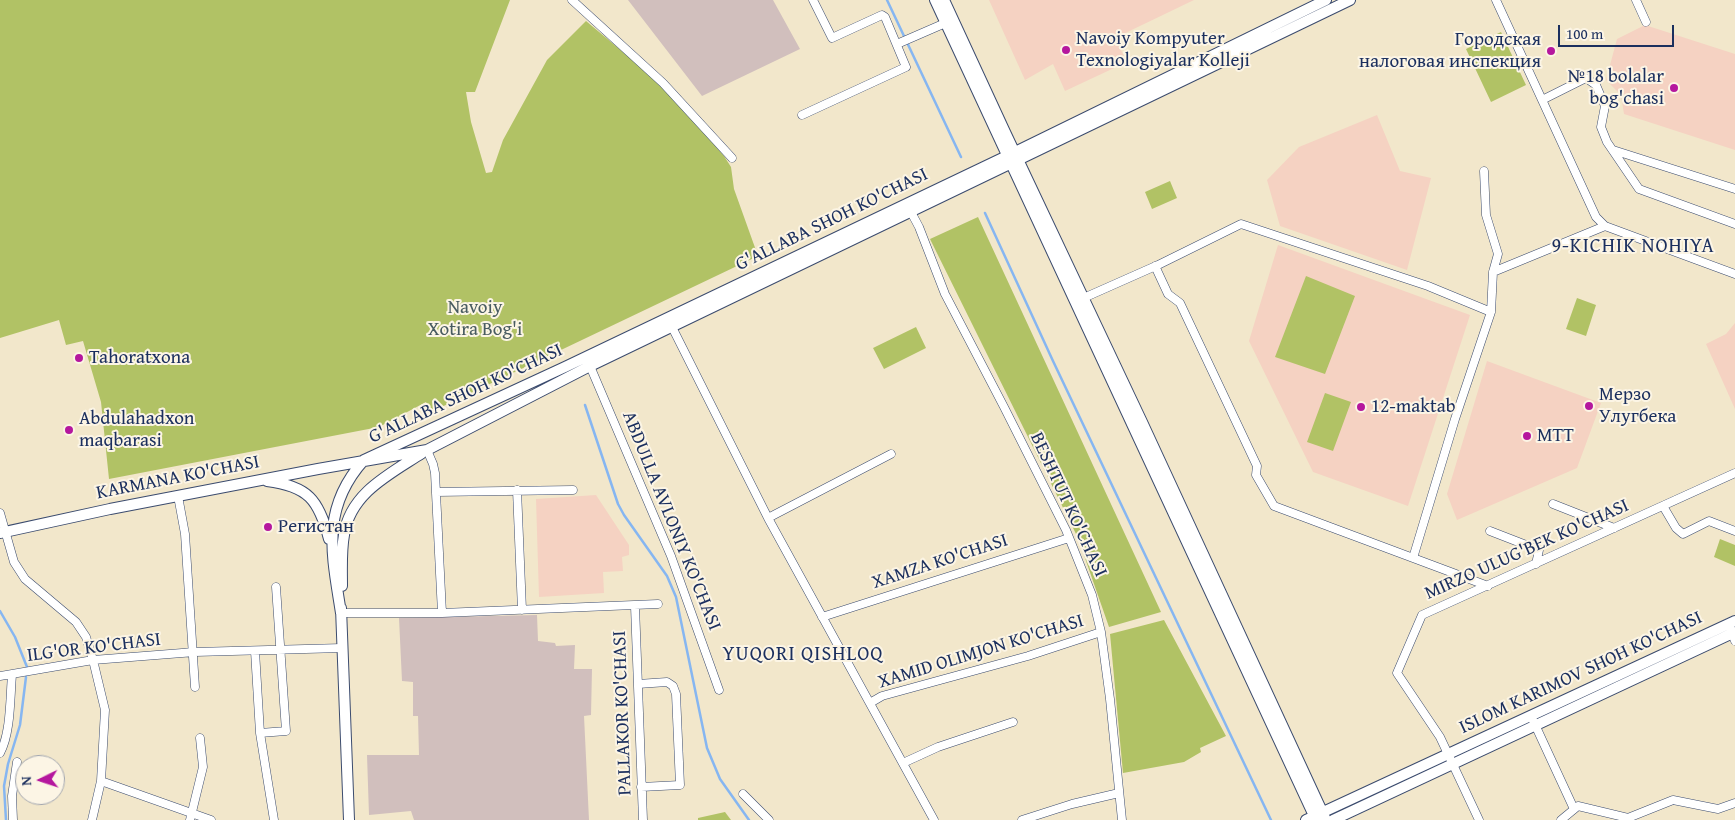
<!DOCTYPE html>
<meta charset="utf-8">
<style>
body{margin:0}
#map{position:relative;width:1735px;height:820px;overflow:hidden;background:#f2e7cb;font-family:"Gentium Book Plus",serif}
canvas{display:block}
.north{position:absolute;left:15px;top:755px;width:50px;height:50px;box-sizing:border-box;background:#fcf5e5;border:1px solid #a2a6af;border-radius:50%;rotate:266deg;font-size:14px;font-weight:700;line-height:20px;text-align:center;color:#1b2f5e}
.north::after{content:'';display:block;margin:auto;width:18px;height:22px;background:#b5179e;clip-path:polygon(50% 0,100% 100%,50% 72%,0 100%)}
.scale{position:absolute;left:1558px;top:25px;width:116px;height:22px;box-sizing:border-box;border:2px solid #1b2f5e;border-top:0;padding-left:6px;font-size:15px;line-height:18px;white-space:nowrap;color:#1b2f5e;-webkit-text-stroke:4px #fcf5e5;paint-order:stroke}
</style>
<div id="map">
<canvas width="1735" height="820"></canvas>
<div class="north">N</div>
<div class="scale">100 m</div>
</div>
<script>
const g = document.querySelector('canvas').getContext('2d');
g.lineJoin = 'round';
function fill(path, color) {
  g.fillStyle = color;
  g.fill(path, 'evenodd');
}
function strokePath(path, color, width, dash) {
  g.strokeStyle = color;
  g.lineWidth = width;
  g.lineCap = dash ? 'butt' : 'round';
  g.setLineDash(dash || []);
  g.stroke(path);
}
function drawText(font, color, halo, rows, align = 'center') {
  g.font = font + ' "Gentium Book Plus",serif';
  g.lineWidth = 4;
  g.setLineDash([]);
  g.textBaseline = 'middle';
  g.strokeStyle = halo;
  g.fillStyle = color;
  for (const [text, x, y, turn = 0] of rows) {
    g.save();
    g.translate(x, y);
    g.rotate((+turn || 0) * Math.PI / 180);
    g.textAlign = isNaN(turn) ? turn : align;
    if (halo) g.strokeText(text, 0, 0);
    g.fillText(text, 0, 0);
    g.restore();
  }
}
const built = new Path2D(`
 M 989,0 L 1194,0 L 1115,38 L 1127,62 L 1065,91 L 1053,64 L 1025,80 Z
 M 1645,25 L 1735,54 L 1735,150 L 1624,114 L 1621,95 L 1606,80 L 1617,39 Z
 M 1377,115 L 1400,171 L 1431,178 L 1407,270 L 1280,226 L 1267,180 L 1299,147 Z
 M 1278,245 L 1470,315 L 1408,506 L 1313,472 L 1249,341 Z
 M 1735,323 L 1735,409 L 1706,344 L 1726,334 Z
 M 1487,361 L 1601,403 L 1577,468 L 1457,520 L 1447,494 Z
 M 596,495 L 629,545 L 629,555 L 622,557 L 623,571 L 603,572 L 604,593 L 539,597 L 536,499 Z`);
const industrial = new Path2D(`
 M 628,0 L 773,0 L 800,49 L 702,96 Z
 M 537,615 L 538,641 L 555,643 L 556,646 L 575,645 L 574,669 L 592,669 L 591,715 L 584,716 L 589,820 L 414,820 L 411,811 L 369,815 L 367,755 L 419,755 L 418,716 L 413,716 L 413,682 L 402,681 L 399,618 Z`);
const green = new Path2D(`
 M 0,0 L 510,0 L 475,92 L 466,92 L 471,122 L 486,173 L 492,172 L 503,140 L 547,60 L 586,21 L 667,89 L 724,156 L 731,167 L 734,189 L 758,256 L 431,412 L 426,402 L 379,427 L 109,479 L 101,402 L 83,341 L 66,345 L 59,320 L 0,338 Z
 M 1501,32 L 1526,85 L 1491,102 L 1466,49 Z
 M 1170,181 L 1177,198 L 1152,209 L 1145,192 Z
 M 978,217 L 1161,612 L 1109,627 L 1078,538 L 930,239 Z
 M 1306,276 L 1355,296 L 1325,374 L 1275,357 Z
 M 1577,298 L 1596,305 L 1586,336 L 1566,329 Z
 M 916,327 L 926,348 L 884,369 L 873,348 Z
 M 1325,393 L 1351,402 L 1333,451 L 1307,442 Z
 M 1720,539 L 1735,545 L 1735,566 L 1714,557 Z
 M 1164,620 L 1226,736 L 1200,748 L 1201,752 L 1184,762 L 1123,773 L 1110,634 Z
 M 725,812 L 731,820 L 698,820 L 698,818 Z`);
const stream = new Path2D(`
 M 887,0 L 961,157
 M 985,213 L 1053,361 L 1271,820
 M 585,405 L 618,504 L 624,515 L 667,576 L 676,597 L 707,748 L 720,779 L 749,820
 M 0,611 L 15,637 L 27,667
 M 6,820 L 4,786 L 8,764 L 20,725 L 26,677`);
const minor = new Path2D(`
 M 572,0 L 663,83 L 732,158
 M 1496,0 L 1596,217 L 1605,226
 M 1636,0 L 1646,22
 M 897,44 L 950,21
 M 1542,100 L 1586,78 L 1596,85 L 1605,106 L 1601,127 L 1607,142 L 1639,189 L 1735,224
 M 802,115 L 906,67 L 885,17 L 882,15 L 832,38 L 813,0
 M 1613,150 L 1735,189
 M 911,212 L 919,227 L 945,294 L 1004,407 L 1066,530 L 1092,595 L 1101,632 L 1110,699 L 1122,820
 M 1155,266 L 1168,294 L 1180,303 L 1257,466 L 1256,475 L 1274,506 L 1488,586
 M 1493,272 L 1605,226 L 1735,274
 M 1079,300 L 1158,265 L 1241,224 L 1428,286 L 1491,312
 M 672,327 L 768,518 L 934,820
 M 590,366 L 671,556 L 719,690
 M 427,450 L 433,464 L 435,473 L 442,613
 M 517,490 L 522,610
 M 436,492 L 573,490
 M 178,496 L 185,534 L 195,687
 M 1553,504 L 1614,528
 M 1663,506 L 1676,528 L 1683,534 L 1709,521 L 1735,531
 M 0,513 L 14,562 L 25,579 L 76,622 L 86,637 L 93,660 L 105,710 L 101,781 L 92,820
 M 768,518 L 891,454
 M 1490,531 L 1539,550 L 1536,564
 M 1413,558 L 1455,419 L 1491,312 L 1493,272 L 1498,254 L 1486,215 L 1484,171
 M 635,606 L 643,820
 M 341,613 L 442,613 L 658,604
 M 822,617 L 1069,538
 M 1730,628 L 1735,641
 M 255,651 L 260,733 L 274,820
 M 0,676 L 93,660 L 195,652 L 342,648
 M 638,684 L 667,682 L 673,686 L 676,694 L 680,785 L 641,787
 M 870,703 L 882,696 L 1028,656 L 1101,632
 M 1531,716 L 1574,809
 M 260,733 L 286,731 L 276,587
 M 0,753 C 11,733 10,697 12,675
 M 903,763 L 938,747 L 1013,722
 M 101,781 L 211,820
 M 743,794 L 769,820
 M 13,820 L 12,796 L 17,762
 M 190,820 L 203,767 L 200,738
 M 1022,820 L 1072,804 L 1119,793
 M 1479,820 L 1440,737 L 1397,673 L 1422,615 L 1735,473
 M 1561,820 L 1578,806 L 1628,818 L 1673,800 L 1718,809 L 1735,803`);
const major = new Path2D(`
 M 935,0 L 1316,820
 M 944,0 L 1005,132 L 1142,422 L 1326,820
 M 267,481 C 308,486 319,500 329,539
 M 0,533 L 110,509 L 318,469 L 427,450 L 590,366 L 1350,0
 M 342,586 C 342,569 341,551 344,535 C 350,493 390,474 422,453
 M 341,608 L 349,820
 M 341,613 C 332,555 320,509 364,460 L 565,367 L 1007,156 L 1326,0
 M 1306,820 L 1735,621
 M 1333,820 L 1735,632`);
const markers = [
 [1066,50,5,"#b5179e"],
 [1551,51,5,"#b5179e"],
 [1674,88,5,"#b5179e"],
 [79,358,5,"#b5179e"],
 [1589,406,5,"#b5179e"],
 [1361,407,5,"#b5179e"],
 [69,430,5,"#b5179e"],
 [1527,436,5,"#b5179e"],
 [268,527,5,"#b5179e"]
];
const poiNames = [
 ["Navoiy Kompyuter",1076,39],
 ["Texnologiyalar Kolleji",1076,61],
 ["Городская",1541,40,"right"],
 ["налоговая инспекция",1541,62,"right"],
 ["№18 bolalar",1664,77,"right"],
 ["bog'chasi",1664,99,"right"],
 ["Tahoratxona",89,358],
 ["Мерзо",1599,395],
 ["Улугбека",1599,417],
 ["12-maktab",1371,407],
 ["Abdulahadxon",79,419],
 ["maqbarasi",79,441],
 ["MTT",1537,436],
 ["Регистан",278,527]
];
const streetNames = [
 ["G'ALLABA SHOH KO'CHASI",832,220,-26],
 ["G'ALLABA SHOH KO'CHASI",466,394,-25],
 ["KARMANA KO'CHASI",178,478,-11],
 ["BESHTUT KO'CHASI",1068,505,65],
 ["ABDULLA AVLONIY KO'CHASI",671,521,68],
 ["MIRZO ULUG'BEK KO'CHASI",1527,550,-24],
 ["XAMZA KO'CHASI",940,562,-18],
 ["ILG'OR KO'CHASI",94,648,-7],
 ["XAMID OLIMJON KO'CHASI",981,652,-17],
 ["ISLOM KARIMOV SHOH KO'CHASI",1581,673,-25],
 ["PALLAKOR KO'CHASI",623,713,-92]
];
const parkNames = [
 ["Navoiy",475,308],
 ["Xotira Bog'i",475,330]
];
const neighbourhoodNames = [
 ["9-KICHIK NOHIYA",1633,247],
 ["YUQORI QISHLOQ",803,655]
];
fill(built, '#f5d2c2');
fill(industrial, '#d1bfbd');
fill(green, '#b1c265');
strokePath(stream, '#86b6f1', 2.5);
strokePath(minor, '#3b4b6e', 9);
strokePath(major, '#3b4b6e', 12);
strokePath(minor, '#fff', 8);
strokePath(major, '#fff', 10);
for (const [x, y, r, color] of markers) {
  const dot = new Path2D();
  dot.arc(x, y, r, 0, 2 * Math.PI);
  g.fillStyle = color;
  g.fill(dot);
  strokePath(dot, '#fcf5e5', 2);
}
drawText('19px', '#1b2f5e', '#fcf5e5', poiNames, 'left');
drawText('19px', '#1b2f5e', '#fcf5e5', streetNames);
drawText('19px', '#485b60', '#fcf5e5', parkNames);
g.letterSpacing = '1px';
drawText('20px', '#1b2f5e', '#fcf5e5', neighbourhoodNames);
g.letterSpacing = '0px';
</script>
